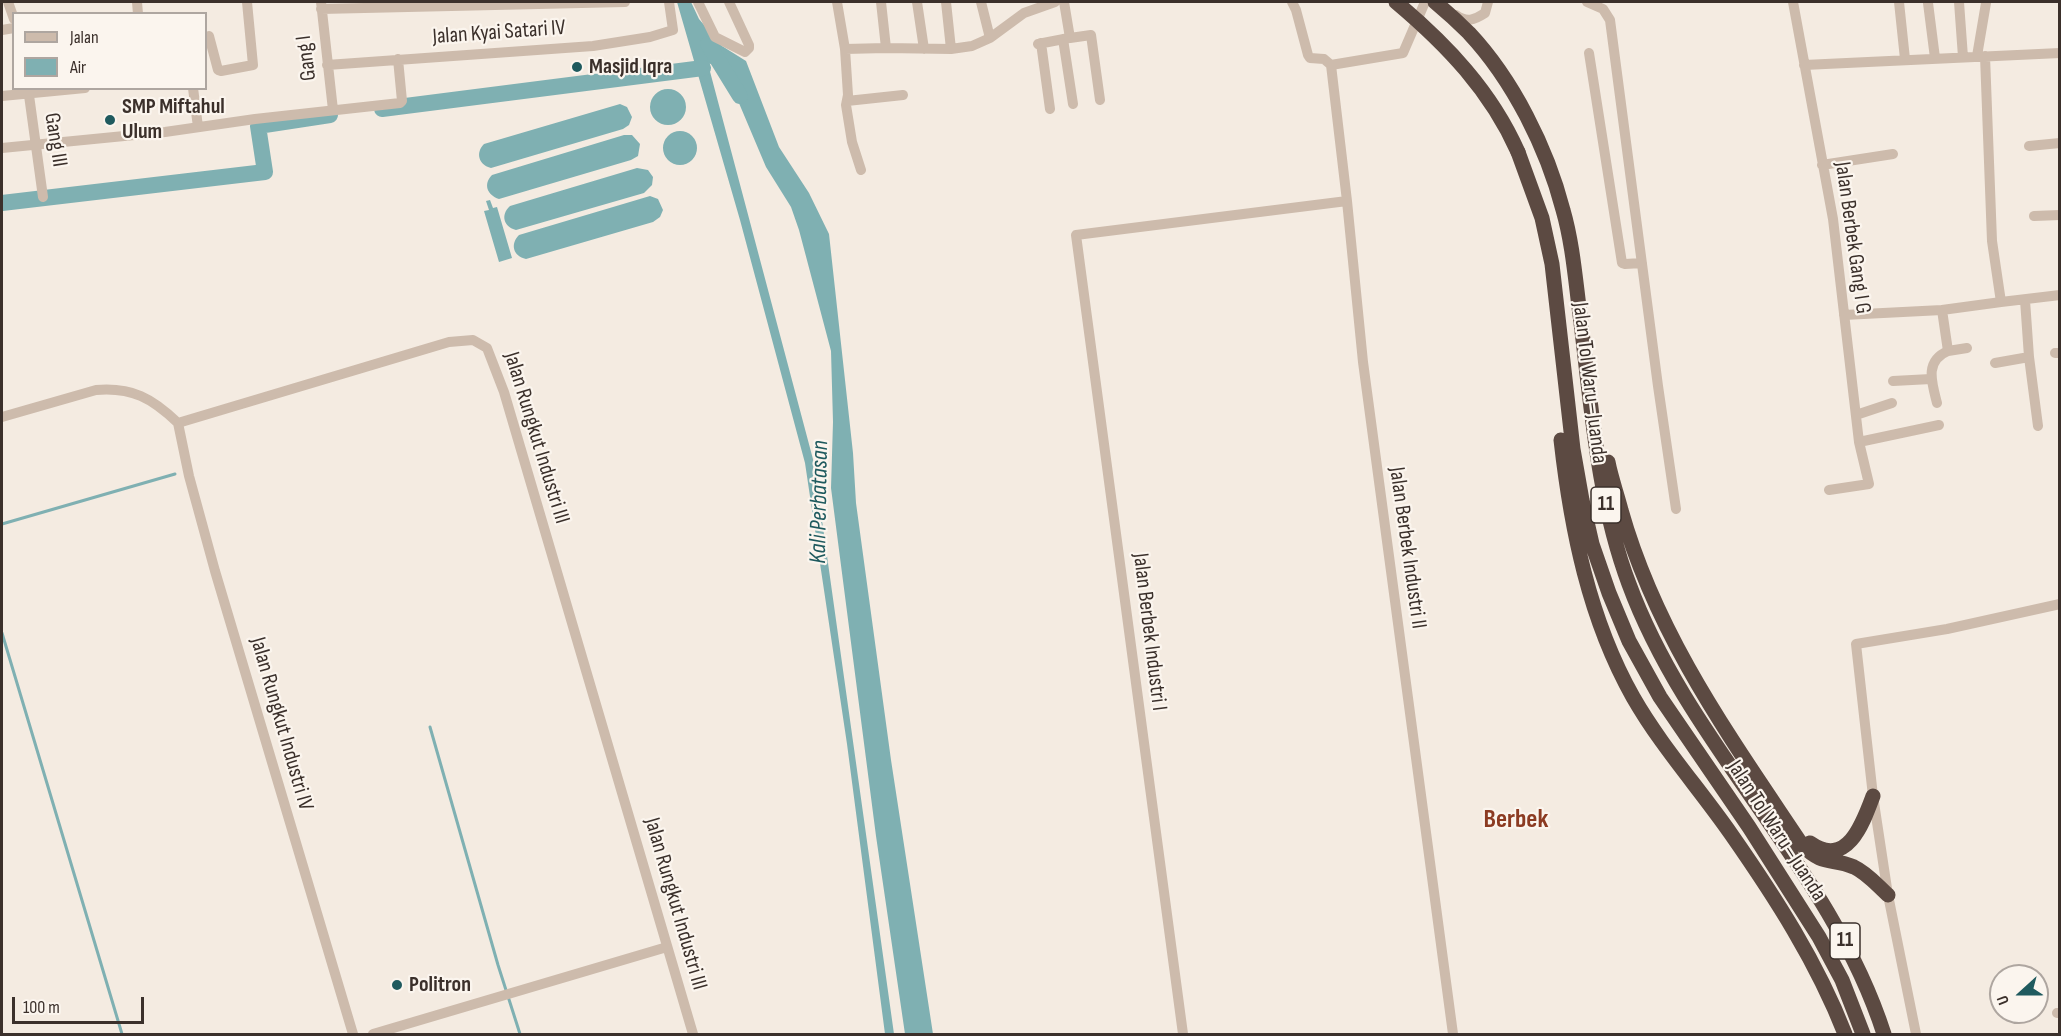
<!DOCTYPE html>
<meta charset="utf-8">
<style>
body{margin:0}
#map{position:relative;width:2061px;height:1036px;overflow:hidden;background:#f4ebe1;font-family:"Sofia Sans Condensed",sans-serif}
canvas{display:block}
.frame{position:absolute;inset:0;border:3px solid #3b302b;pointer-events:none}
.legend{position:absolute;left:12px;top:12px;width:195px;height:78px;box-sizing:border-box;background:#fbf5ee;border:2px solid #aea6a0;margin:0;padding:8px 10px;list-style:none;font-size:18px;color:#3b302b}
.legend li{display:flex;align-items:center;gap:12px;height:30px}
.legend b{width:30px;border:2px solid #aea6a0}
.north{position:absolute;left:1989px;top:964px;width:60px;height:60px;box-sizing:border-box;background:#fbf5ee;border:2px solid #aea6a0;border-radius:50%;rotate:249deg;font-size:16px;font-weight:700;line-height:24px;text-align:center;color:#3b302b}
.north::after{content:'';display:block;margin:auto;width:21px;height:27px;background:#1f5a5e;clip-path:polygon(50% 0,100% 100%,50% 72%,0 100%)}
.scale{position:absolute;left:12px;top:997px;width:132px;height:27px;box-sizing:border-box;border:3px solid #3b302b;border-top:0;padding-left:8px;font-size:18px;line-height:21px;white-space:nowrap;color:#3b302b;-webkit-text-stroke:4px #fbf5ee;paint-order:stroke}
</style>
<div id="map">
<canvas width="2061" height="1036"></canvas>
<div class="frame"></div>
<ul class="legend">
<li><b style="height:8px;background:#cdbbac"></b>Jalan</li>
<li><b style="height:16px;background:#7fb0b2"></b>Air</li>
</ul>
<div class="north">U</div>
<div class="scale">100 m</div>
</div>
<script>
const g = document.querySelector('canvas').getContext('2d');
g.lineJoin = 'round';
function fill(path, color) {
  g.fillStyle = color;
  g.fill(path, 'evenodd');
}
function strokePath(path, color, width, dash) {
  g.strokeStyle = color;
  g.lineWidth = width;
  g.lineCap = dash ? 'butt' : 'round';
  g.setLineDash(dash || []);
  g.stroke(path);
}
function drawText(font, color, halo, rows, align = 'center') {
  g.font = font + ' "Sofia Sans Condensed",sans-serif';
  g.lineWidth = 4.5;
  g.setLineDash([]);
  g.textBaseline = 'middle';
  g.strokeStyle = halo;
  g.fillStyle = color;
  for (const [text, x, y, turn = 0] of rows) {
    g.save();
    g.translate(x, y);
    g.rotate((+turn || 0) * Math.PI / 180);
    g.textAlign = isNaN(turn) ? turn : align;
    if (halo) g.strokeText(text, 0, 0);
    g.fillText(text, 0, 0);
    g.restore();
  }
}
const water = new Path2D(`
 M 677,2 L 691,2 L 699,19 L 722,46 L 746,61 L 779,147 L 809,193 L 829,234 L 853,453 L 856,503 L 891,760 L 933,1034 L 905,1034 L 876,836 L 831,488 L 833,422 L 831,351 L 799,230 L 791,207 L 766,167 L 722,63 L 708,64 L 814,463 L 894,1034 L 885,1034 L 847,744 L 805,463 L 740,220 Z
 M650 107a18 18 0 1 1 36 0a18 18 0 1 1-36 0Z
 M 620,104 L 627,107 L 632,117 L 629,125 L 623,129 L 491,168 C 479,165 475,153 484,144 Z
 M663 148a17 17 0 1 1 34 0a17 17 0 1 1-34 0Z
 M 624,135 L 632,135 L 640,144 L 638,156 L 631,160 L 499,199 C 487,195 483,184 492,175 Z
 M 637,168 L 648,170 L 653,177 L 652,185 L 644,193 L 516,230 C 504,227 500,215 510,206 Z
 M 650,196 L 658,199 L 663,210 L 660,217 L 653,222 L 526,259 C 513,256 510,244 519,235 Z
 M 490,200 L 493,208 L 497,207 L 512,258 L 499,262 L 484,211 L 489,210 L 486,201 Z`);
const stream = new Path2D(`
 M 2,524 L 175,474
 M 2,633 L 122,1034
 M 430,727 L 498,965 L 520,1034`);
const river = new Path2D(`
 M 708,44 L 740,96
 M 382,109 L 703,68
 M 2,203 L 265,172 L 258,126 L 330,115`);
const minor = new Path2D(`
 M 8,2 L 14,19
 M 137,2 L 138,14
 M 321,2 L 333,110
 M 698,2 L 715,37 L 745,52 L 749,48 L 749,45 L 729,2
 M 837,2 L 845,49 L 848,95 L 846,105 L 852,142 L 861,170
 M 881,2 L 886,48
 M 917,2 L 924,49
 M 946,2 L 951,49
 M 981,2 L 990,38
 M 1064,2 L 1070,38 L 1091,35 L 1100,100
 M 1292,2 L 1296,10 L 1308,55 L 1310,58 L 1324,59 L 1331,65
 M 1587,2 L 1603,9 L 1610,20 L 1658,386 L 1676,509
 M 1793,2 L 1833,219 L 1859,442 L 1939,425
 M 1899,2 L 1905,59
 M 1959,2 L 1963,57
 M 1928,3 L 1935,58
 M 321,9 L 625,2
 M 1456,15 C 1467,23 1474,20 1485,13 L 1488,2
 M 2,30 L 14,28
 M 209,36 L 218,70 L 221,71 L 253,65 L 247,2
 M 1063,39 L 1073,104
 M 1041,43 L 1050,109
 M 1038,44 L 1069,38
 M 845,49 L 886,48 L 951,49 L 972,46 L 990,38 L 1024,13 L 1055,2
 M 1589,53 L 1622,263 L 1625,264 L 1642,263
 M 1977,56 L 1986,3
 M 1985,56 L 1992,241 L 2001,302 L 2060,295
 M 327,65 L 593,46 L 650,37 L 673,30 L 669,2
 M 1331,65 L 1347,201 L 1363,362 L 1453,1034
 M 1331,65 L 1403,53 L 1425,2
 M 1804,65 L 2060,53
 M 28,88 L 43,197
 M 193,88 L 198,127
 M 2,96 L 85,88
 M 847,101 L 903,95
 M 2029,146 L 2060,143
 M 2,148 L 165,132 L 255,119 L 400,103 L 402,101 L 398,59
 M 1822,165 L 1893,154
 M 2034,216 L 2060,215
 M 2025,300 L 2029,357 L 2038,426
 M 1844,315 L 1942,310 L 2001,302
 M 1948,351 L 1967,348
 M 2055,353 L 2060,353
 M 1995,363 L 2029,357
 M 1893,381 L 1931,379
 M 1937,403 C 1932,383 1924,361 1948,351 L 1942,310
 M 1856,415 L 1892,403
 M 2,417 L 96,390 C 132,387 152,398 178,423 L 449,342 L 473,340 L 487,348 L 504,392 L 693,1034
 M 178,423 L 189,476 L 215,571 L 353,1034
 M 1829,490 L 1869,484 L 1859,442
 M 2057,1013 L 2060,1013
 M 373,1034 L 667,947
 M 1183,1034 L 1076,235 L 1347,201
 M 1916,1034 L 1888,895 L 1873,796 L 1856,644 L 1947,629 L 2060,604`);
const highway = new Path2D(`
 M 1435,2 C 1447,12 1458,22 1469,33 C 1513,80 1547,148 1563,210 C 1572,241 1575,275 1579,307 C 1591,399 1596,496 1629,584 C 1689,747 1831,868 1884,1034
 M 1518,152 L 1542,218 L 1552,264 L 1573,449 L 1582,500 L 1592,544 L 1609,593 L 1629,641 L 1660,697 L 1749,827 L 1819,937 L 1842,980 L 1863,1034
 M 1561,440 C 1571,529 1589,619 1633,697 C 1661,746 1699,788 1731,834 C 1775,897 1817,962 1845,1034
 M 1608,462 C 1611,478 1617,494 1621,510 C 1657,637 1730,737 1802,845 C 1824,867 1831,857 1854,867 C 1867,873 1877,885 1888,895
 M 1810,843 C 1847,869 1863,823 1873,796`);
const highwayBridge = new Path2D(`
 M 1396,2 C 1447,45 1491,91 1518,152`);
const markers = [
 [577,67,6,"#1f5a5e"],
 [110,120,6,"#1f5a5e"],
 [397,985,6,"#1f5a5e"]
];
const shields = [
 [1606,505,30],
 [1845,941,30]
];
const shieldNames = [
 ["11",1606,505],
 ["11",1845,941]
];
const streetNames = [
 ["Jalan Kyai Satari IV",499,33,-4],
 ["Gang I",307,58,-97],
 ["Gang III",55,140,81],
 ["Jalan Berbek Gang I G",1852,238,82],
 ["Jalan Tol Waru–Juanda",1589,383,83],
 ["Jalan Rungkut Industri III",536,438,73],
 ["Jalan Berbek Industri II",1407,548,82],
 ["Jalan Berbek Industri I",1149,632,83],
 ["Jalan Rungkut Industri IV",281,724,74],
 ["Jalan Tol Waru–Juanda",1776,831,57],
 ["Jalan Rungkut Industri III",675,904,74]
];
const poiNames = [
 ["Masjid Iqra",589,67],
 ["SMP Miftahul",122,107],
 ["Ulum",122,132],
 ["Politron",409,985]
];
const waterNames = [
 ["Kali Perbatasan",820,502,-89]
];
const quarterNames = [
 ["Berbek",1516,820]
];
fill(water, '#7fb0b2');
strokePath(stream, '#7fb0b2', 3);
strokePath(river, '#7fb0b2', 16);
strokePath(minor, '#cdbbac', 10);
strokePath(highway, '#5c4a42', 15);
strokePath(highwayBridge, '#5c4a42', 15);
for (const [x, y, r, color] of markers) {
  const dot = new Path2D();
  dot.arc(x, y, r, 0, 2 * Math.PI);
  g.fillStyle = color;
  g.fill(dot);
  strokePath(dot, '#fbf5ee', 2);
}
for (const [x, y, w] of shields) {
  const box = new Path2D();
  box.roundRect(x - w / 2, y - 18, w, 36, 4.5);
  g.fillStyle = '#fbf5ee';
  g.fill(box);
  strokePath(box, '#3b302b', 1.5);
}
drawText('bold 21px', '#3b302b', null, shieldNames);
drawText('22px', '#3b302b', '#fbf5ee', streetNames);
drawText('bold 22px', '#3b302b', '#fbf5ee', poiNames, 'left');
drawText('italic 24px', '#1f5a5e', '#fbf5ee', waterNames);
drawText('bold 26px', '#8c3b22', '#fbf5ee', quarterNames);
</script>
